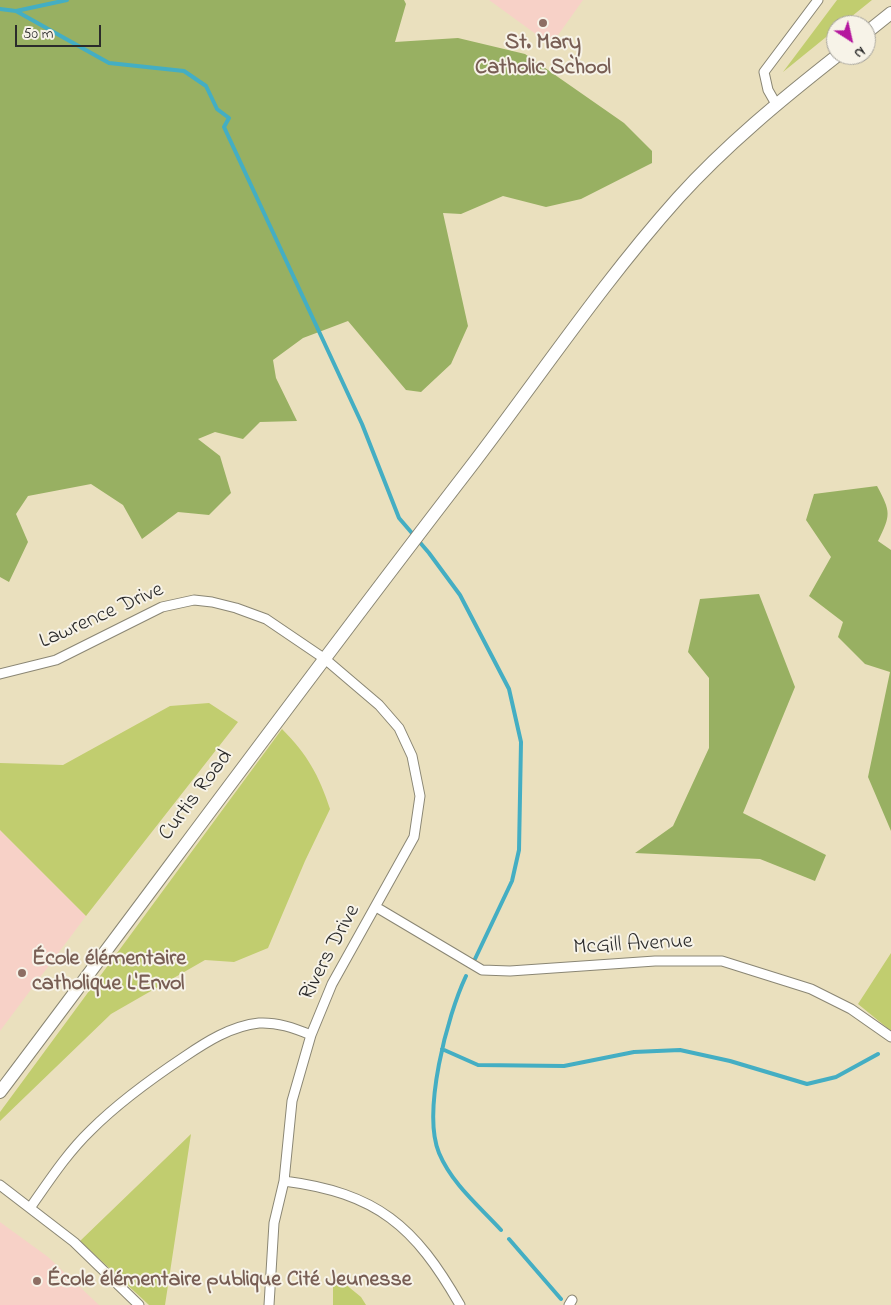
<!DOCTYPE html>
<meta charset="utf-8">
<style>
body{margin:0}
#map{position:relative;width:891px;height:1305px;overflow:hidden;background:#eae0be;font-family:"Indie Flower",sans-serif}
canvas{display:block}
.north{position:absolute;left:826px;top:15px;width:50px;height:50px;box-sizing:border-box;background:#f7f3e8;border:1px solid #a5a39c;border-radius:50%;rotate:145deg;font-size:14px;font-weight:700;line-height:20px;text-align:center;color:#2b2b2b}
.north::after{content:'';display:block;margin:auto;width:18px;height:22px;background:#b5179e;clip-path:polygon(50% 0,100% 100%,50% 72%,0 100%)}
.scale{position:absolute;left:15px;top:25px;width:86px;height:22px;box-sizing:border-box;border:2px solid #2b2b2b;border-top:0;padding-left:6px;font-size:15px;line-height:18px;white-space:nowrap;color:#2b2b2b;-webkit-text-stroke:4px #f7f3e8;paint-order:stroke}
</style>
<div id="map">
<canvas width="891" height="1305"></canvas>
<div class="north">N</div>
<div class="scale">50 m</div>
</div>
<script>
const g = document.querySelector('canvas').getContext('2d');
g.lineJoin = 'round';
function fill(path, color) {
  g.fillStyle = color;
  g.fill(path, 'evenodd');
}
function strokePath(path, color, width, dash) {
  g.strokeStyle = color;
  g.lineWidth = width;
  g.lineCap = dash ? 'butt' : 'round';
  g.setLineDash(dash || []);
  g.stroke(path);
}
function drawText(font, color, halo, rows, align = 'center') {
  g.font = font + ' "Indie Flower",sans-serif';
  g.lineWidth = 4;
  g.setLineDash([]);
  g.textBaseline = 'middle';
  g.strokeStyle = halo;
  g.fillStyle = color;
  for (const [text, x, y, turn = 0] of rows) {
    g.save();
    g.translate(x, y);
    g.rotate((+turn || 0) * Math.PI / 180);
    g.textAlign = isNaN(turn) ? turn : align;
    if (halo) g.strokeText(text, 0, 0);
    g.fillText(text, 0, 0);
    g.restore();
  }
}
const built = new Path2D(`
 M 489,0 L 583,0 L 551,45 Z
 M 0,830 L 86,916 L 0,1031 Z
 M 0,1222 L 48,1257 L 99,1305 L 0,1305 Z`);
const green = new Path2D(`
 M 837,0 L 872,0 L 841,25 L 836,25 L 836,29 L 783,72 Z
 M 209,703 L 238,722 L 86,916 L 0,830 L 0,763 L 63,765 L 170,706 Z
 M 282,729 C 307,754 319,775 330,809 L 305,861 L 268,948 L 234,962 L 205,960 L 111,1014 L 0,1121 L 0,1112 Z
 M 891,953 L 891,1031 L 858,1004 Z
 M 191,1134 L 165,1305 L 149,1305 L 80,1241 Z
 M 333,1274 L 361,1297 L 366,1305 L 333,1305 Z`);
const forest = new Path2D(`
 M 0,0 L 404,0 L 406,4 L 395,42 L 458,38 L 525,54 L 624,123 L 652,151 L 652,163 L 581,199 L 546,207 L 503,196 L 461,214 L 443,213 L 468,326 L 451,364 L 421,392 L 406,390 L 348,321 L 303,338 L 273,360 L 276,378 L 297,421 L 260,422 L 243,439 L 215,432 L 198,439 L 220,456 L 231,493 L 209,515 L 178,512 L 142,539 L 123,505 L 91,484 L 28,496 L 16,514 L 28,542 L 9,582 L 0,577 Z
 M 877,486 C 891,512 891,515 878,541 L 891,550 L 891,831 L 868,777 L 890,672 L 865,664 L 838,637 L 843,622 L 809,596 L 831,557 L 806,520 L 814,494 Z
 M 759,594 L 795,687 L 743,813 L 826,855 L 815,881 L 760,859 L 635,853 L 673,826 L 709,748 L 709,678 L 688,652 L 700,599 Z`);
const stream = new Path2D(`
 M 0,9 L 16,11 L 67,0
 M 16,11 L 109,63 L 184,71 L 206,86 L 217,109 L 229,118 L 224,127 L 362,424 L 399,518 L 429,553 L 460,595 L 509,689 L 521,742 L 519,850 L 512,881 L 475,959
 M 466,976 C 447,1016 422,1112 439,1153 C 452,1184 479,1206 501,1230
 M 442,1049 L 478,1065 L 564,1066 L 634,1052 L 680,1050 L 730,1061 L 807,1084 L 836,1077 L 878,1054
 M 509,1239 L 561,1299`);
const street = new Path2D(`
 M 776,104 L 768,90 L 764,72 L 818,0
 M 0,674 L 56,660 L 162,607 L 194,600 L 212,602 L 236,608 L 266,619 L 325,659 L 379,705 L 399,728 L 412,756 L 420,796 L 414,837 L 332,984 L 311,1035 L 292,1101 L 284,1181 L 274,1223 L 269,1305
 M 376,907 L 482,970 L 510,971 L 655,961 L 722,961 L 811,989 L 851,1009 L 891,1037
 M 284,1181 C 377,1193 415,1226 460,1305
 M 0,1185 L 74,1242 L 139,1305
 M 30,1208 C 49,1181 67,1153 91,1130 C 119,1102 151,1079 184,1057 C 206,1042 231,1026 259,1023 C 277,1022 294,1028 311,1035
 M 569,1305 L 572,1300`);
const secondary = new Path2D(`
 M 866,33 L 891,13
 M 0,1092 C 157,884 310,675 469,469 C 538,379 602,283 678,198 C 726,145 782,99 838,55`);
const markers = [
 [543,23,5,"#8d6e63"],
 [22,973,5,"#8d6e63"],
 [37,1281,5,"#8d6e63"]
];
const educationNames = [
 ["St. Mary",543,44,"center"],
 ["Catholic School",543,69,"center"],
 ["École élémentaire",32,960],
 ["catholique L'Envol",32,985],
 ["École élémentaire publique Cité Jeunesse",47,1281]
];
const streetNames = [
 ["Lawrence Drive",102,617,-24],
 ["Curtis Road",197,796,-53],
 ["McGill Avenue",633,946,-3],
 ["Rivers Drive",331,953,-62]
];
fill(built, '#f7d1c7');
fill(green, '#c1cd6f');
fill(forest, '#98b062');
strokePath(stream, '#44aec3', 4);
strokePath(street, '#8a8674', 11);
strokePath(secondary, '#8a8674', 14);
strokePath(street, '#fff', 9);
strokePath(secondary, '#fff', 12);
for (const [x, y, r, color] of markers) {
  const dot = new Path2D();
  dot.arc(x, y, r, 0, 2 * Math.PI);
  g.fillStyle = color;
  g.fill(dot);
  strokePath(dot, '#f7f3e8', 2);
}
drawText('bold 22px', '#785e54', '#f7f3e8', educationNames, 'left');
drawText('22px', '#2b2b2b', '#f7f3e8', streetNames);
</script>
